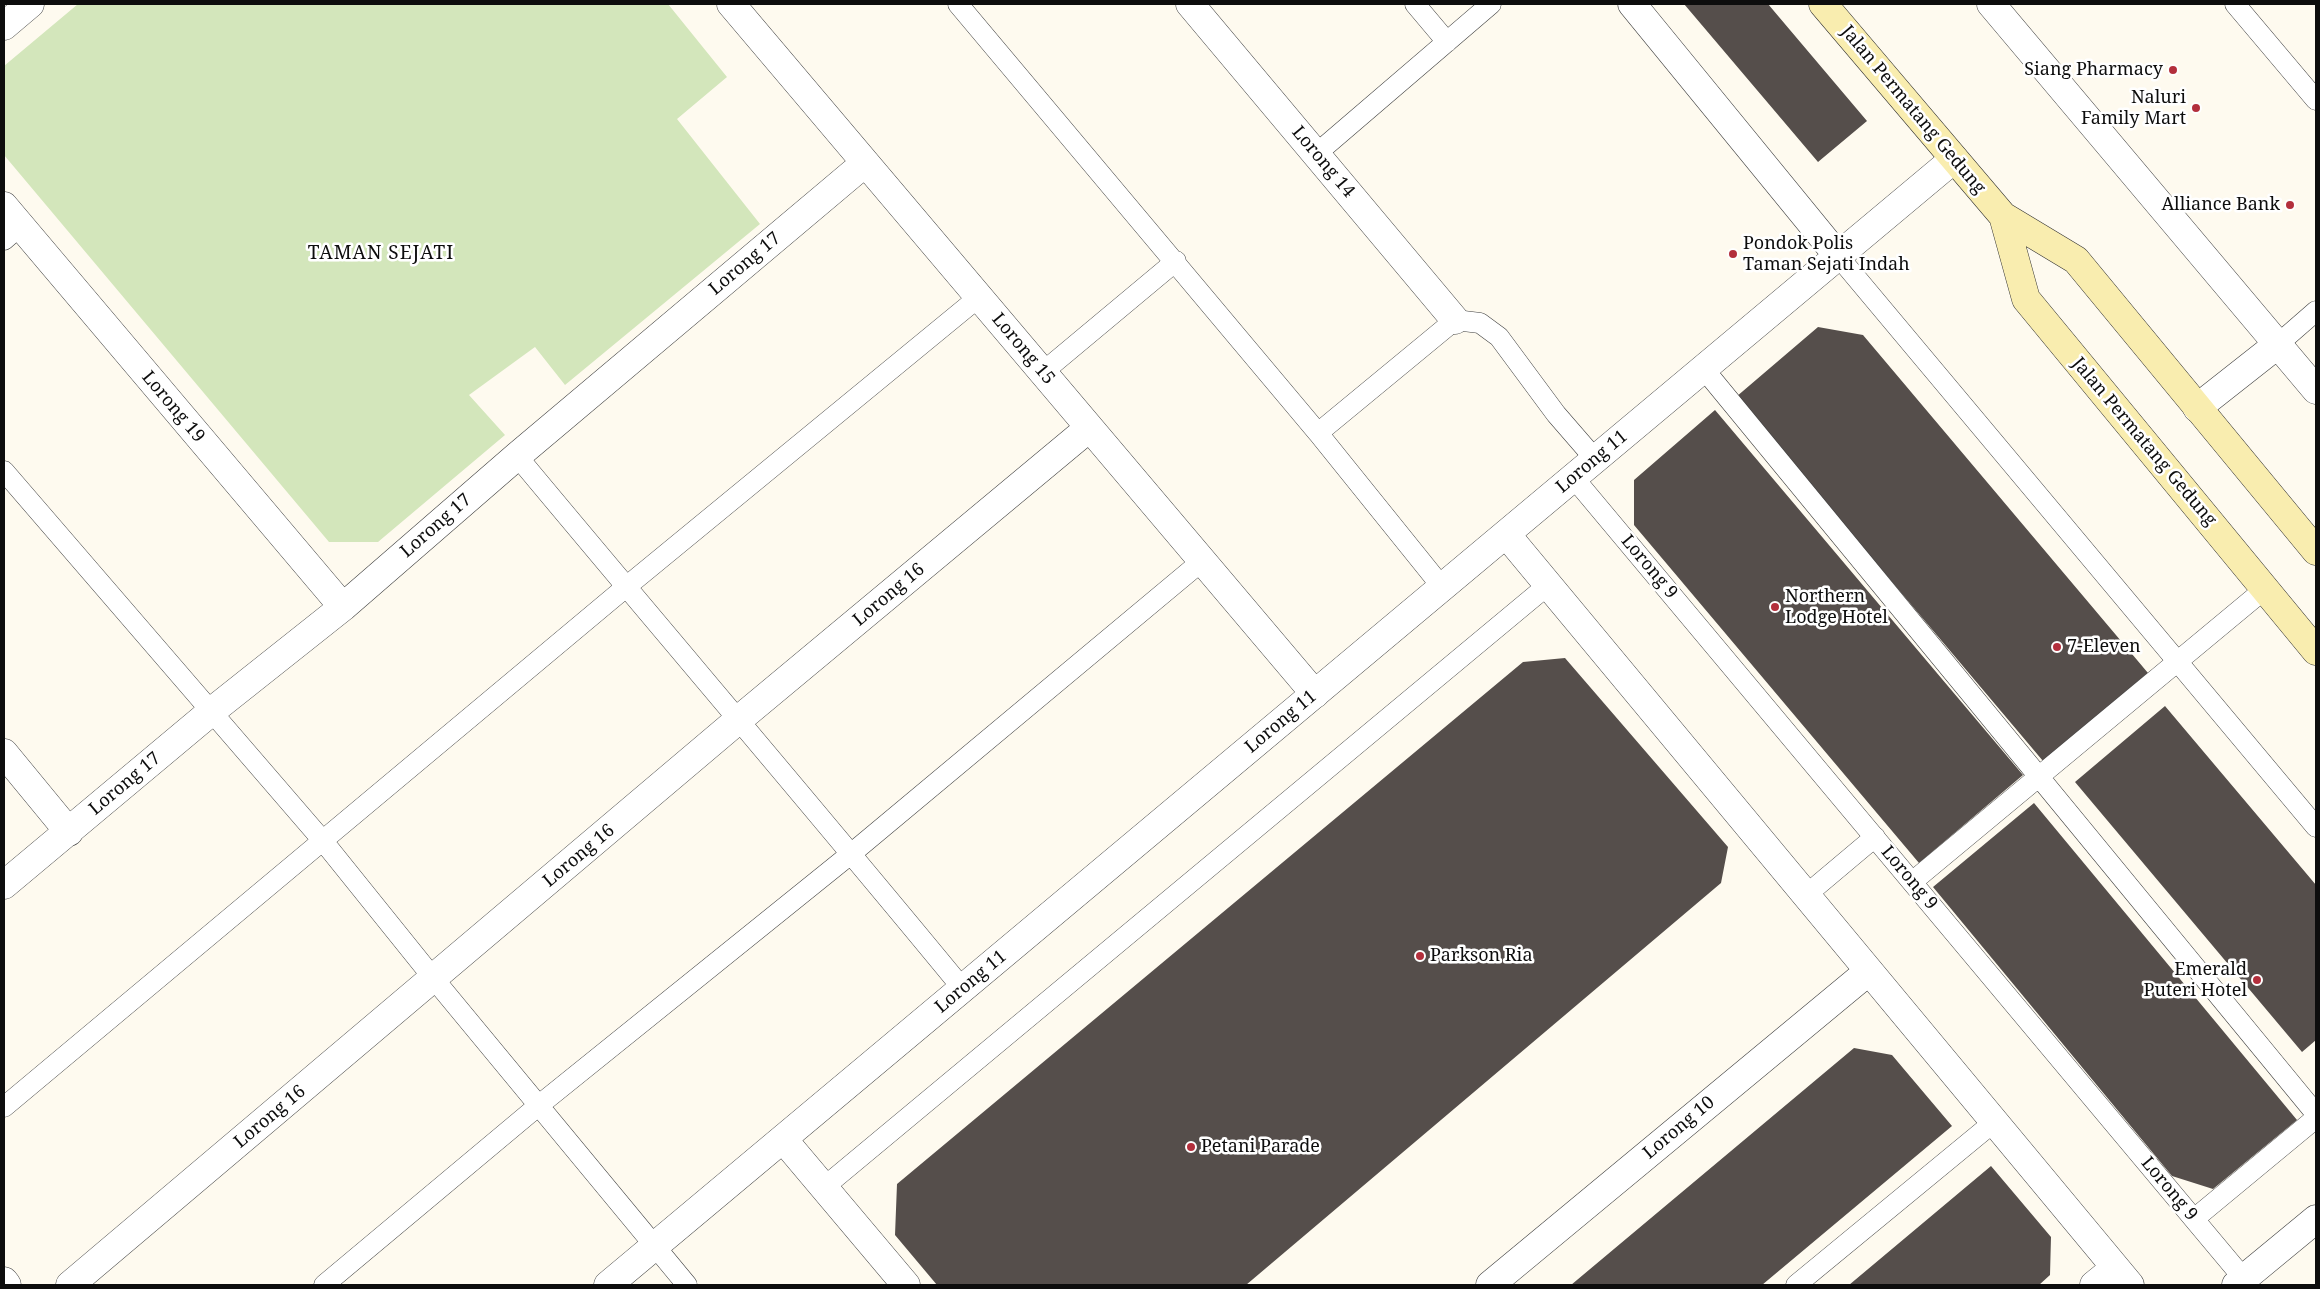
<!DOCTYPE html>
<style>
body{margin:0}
#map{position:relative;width:2320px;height:1289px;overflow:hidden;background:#fefaef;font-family:"Noto Serif",serif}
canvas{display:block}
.frame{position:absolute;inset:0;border:5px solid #0d0d0d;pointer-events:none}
</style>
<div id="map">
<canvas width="2320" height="1289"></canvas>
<div class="frame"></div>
</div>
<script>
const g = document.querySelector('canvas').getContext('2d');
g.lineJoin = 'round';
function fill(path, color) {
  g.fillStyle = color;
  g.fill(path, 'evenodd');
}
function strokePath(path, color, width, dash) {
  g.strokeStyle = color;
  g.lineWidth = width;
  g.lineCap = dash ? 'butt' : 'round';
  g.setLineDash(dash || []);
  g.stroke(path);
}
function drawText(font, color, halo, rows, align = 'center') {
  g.font = font + ' "Noto Serif",serif';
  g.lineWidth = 5;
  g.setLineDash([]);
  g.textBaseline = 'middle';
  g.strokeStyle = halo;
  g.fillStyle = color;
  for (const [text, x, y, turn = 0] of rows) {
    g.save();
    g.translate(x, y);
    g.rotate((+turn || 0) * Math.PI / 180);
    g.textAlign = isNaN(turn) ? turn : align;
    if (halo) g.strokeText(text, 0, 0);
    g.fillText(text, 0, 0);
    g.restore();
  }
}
const green = new Path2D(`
 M 78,4 L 668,4 L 727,77 L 677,119 L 760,224 L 565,385 L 535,347 L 469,395 L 505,435 L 378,542 L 329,542 L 4,155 L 4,66 Z`);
const building = new Path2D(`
 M 1684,4 L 1768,4 L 1867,121 L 1818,162 Z
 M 1818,327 L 1863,335 L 2148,673 L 2043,761 L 1736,397 Z
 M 1715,410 L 2023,775 L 1919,863 L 1634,525 L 1634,480 Z
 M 1565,658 L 1728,847 L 1721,883 L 1246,1285 L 937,1285 L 895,1235 L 897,1184 L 1523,662 Z
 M 2165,706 L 2316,885 L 2316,1040 L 2302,1052 L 2075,782 Z
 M 2034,803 L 2297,1120 L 2213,1189 L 2172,1176 L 1933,887 Z
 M 1854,1048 L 1892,1055 L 1952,1126 L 1762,1285 L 1571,1285 Z
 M 1991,1166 L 2051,1237 L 2050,1275 L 2039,1285 L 1849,1285 Z`);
const service = new Path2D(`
 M 958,4 L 1318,433
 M 1415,4 L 1447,42
 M 2235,4 L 2316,100
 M 1316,154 L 1491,4
 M 4,240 L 20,226
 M 1838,256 L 2316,827
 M 2277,345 L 2316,311
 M 1703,368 L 2316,1114
 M 1043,372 L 1176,261
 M 517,456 C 665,634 816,810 963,989
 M 4,471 L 323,841 L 434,979 L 687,1285
 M 1573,477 L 2244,1279
 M 1442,587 L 1318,433 L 1455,320 L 1480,323 L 1499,337 L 1556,414 L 1595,459
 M 1912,882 L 2266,588
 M 1806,895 L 1875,837
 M 4,1107 L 626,587 L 979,297
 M 823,1188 L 1548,585
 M 2194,1219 L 2316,1118
 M 324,1285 L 538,1106 L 852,853 L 1202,561
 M 1796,1285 L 1994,1122`);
const minor = new Path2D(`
 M 731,4 L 1315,694
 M 1190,4 L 1455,320
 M 1632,4 L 1838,256
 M 1991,4 L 2316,390
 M 4,26 L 30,4
 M 4,206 L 343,607
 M 2197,408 L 2277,345
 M 1506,534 L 2130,1285
 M 4,753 L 69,832
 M 4,885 L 212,711 L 343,607 L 517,456 L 865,163
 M 783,1139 L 906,1285
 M 4,1281 L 7,1285
 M 70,1285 L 737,721 L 1089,428
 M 608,1285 L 1954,159
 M 1490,1285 L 1869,971
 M 2094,1285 L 2115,1268
 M 2236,1285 L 2316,1219`);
const secondary = new Path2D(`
 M 1823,4 L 2003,216 L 2076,260 L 2316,551
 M 2003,216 L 2026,299 L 2316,651`);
const markers = [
 [2173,70,5,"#b32f3c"],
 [2196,108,5,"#b32f3c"],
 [2290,205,5,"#b32f3c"],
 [1733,254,5,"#b32f3c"],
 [1775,607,5,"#b32f3c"],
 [2057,647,5,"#b32f3c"],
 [1420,956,5,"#b32f3c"],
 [2257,980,5,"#b32f3c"],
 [1191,1147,5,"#b32f3c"]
];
const poiNames = [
 ["Siang Pharmacy",2163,70,"right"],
 ["Naluri",2186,98,"right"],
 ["Family Mart",2186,119,"right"],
 ["Alliance Bank",2280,205,"right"],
 ["Pondok Polis",1743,244],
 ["Taman Sejati Indah",1743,265],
 ["Northern",1785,597],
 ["Lodge Hotel",1785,618],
 ["7-Eleven",2067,647],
 ["Parkson Ria",1430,956],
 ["Emerald",2247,970,"right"],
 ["Puteri Hotel",2247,991,"right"],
 ["Petani Parade",1201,1147]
];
const streetNames = [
 ["Jalan Permatang Gedung",1913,110,50],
 ["Lorong 14",1323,162,50],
 ["Lorong 17",745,264,-40],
 ["Lorong 15",1023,349,50],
 ["Lorong 19",173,407,50],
 ["Jalan Permatang Gedung",2144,442,50],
 ["Lorong 11",1592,462,-40],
 ["Lorong 17",436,526,-41],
 ["Lorong 9",1649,567,50],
 ["Lorong 16",889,595,-40],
 ["Lorong 11",1281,722,-40],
 ["Lorong 17",125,784,-40],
 ["Lorong 16",579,856,-40],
 ["Lorong 9",1909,878,50],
 ["Lorong 11",971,982,-40],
 ["Lorong 16",270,1117,-40],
 ["Lorong 10",1679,1128,-40],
 ["Lorong 9",2169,1189,50]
];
const neighbourhoodNames = [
 ["TAMAN SEJATI",381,254]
];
fill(green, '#d3e6bb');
fill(building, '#554e4b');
strokePath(service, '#404040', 21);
strokePath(minor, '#404040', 29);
strokePath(secondary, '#2f2f2f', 29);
strokePath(service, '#fff', 20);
strokePath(minor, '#fff', 28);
strokePath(secondary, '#f9edaf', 28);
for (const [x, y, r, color] of markers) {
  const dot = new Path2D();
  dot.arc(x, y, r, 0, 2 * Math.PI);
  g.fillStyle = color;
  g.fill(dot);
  strokePath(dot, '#fff', 2);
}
drawText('18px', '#0d0d0d', '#fff', poiNames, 'left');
drawText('18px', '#0d0d0d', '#fff', streetNames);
g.letterSpacing = '1px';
drawText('19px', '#0d0d0d', '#fff', neighbourhoodNames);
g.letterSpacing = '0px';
</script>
